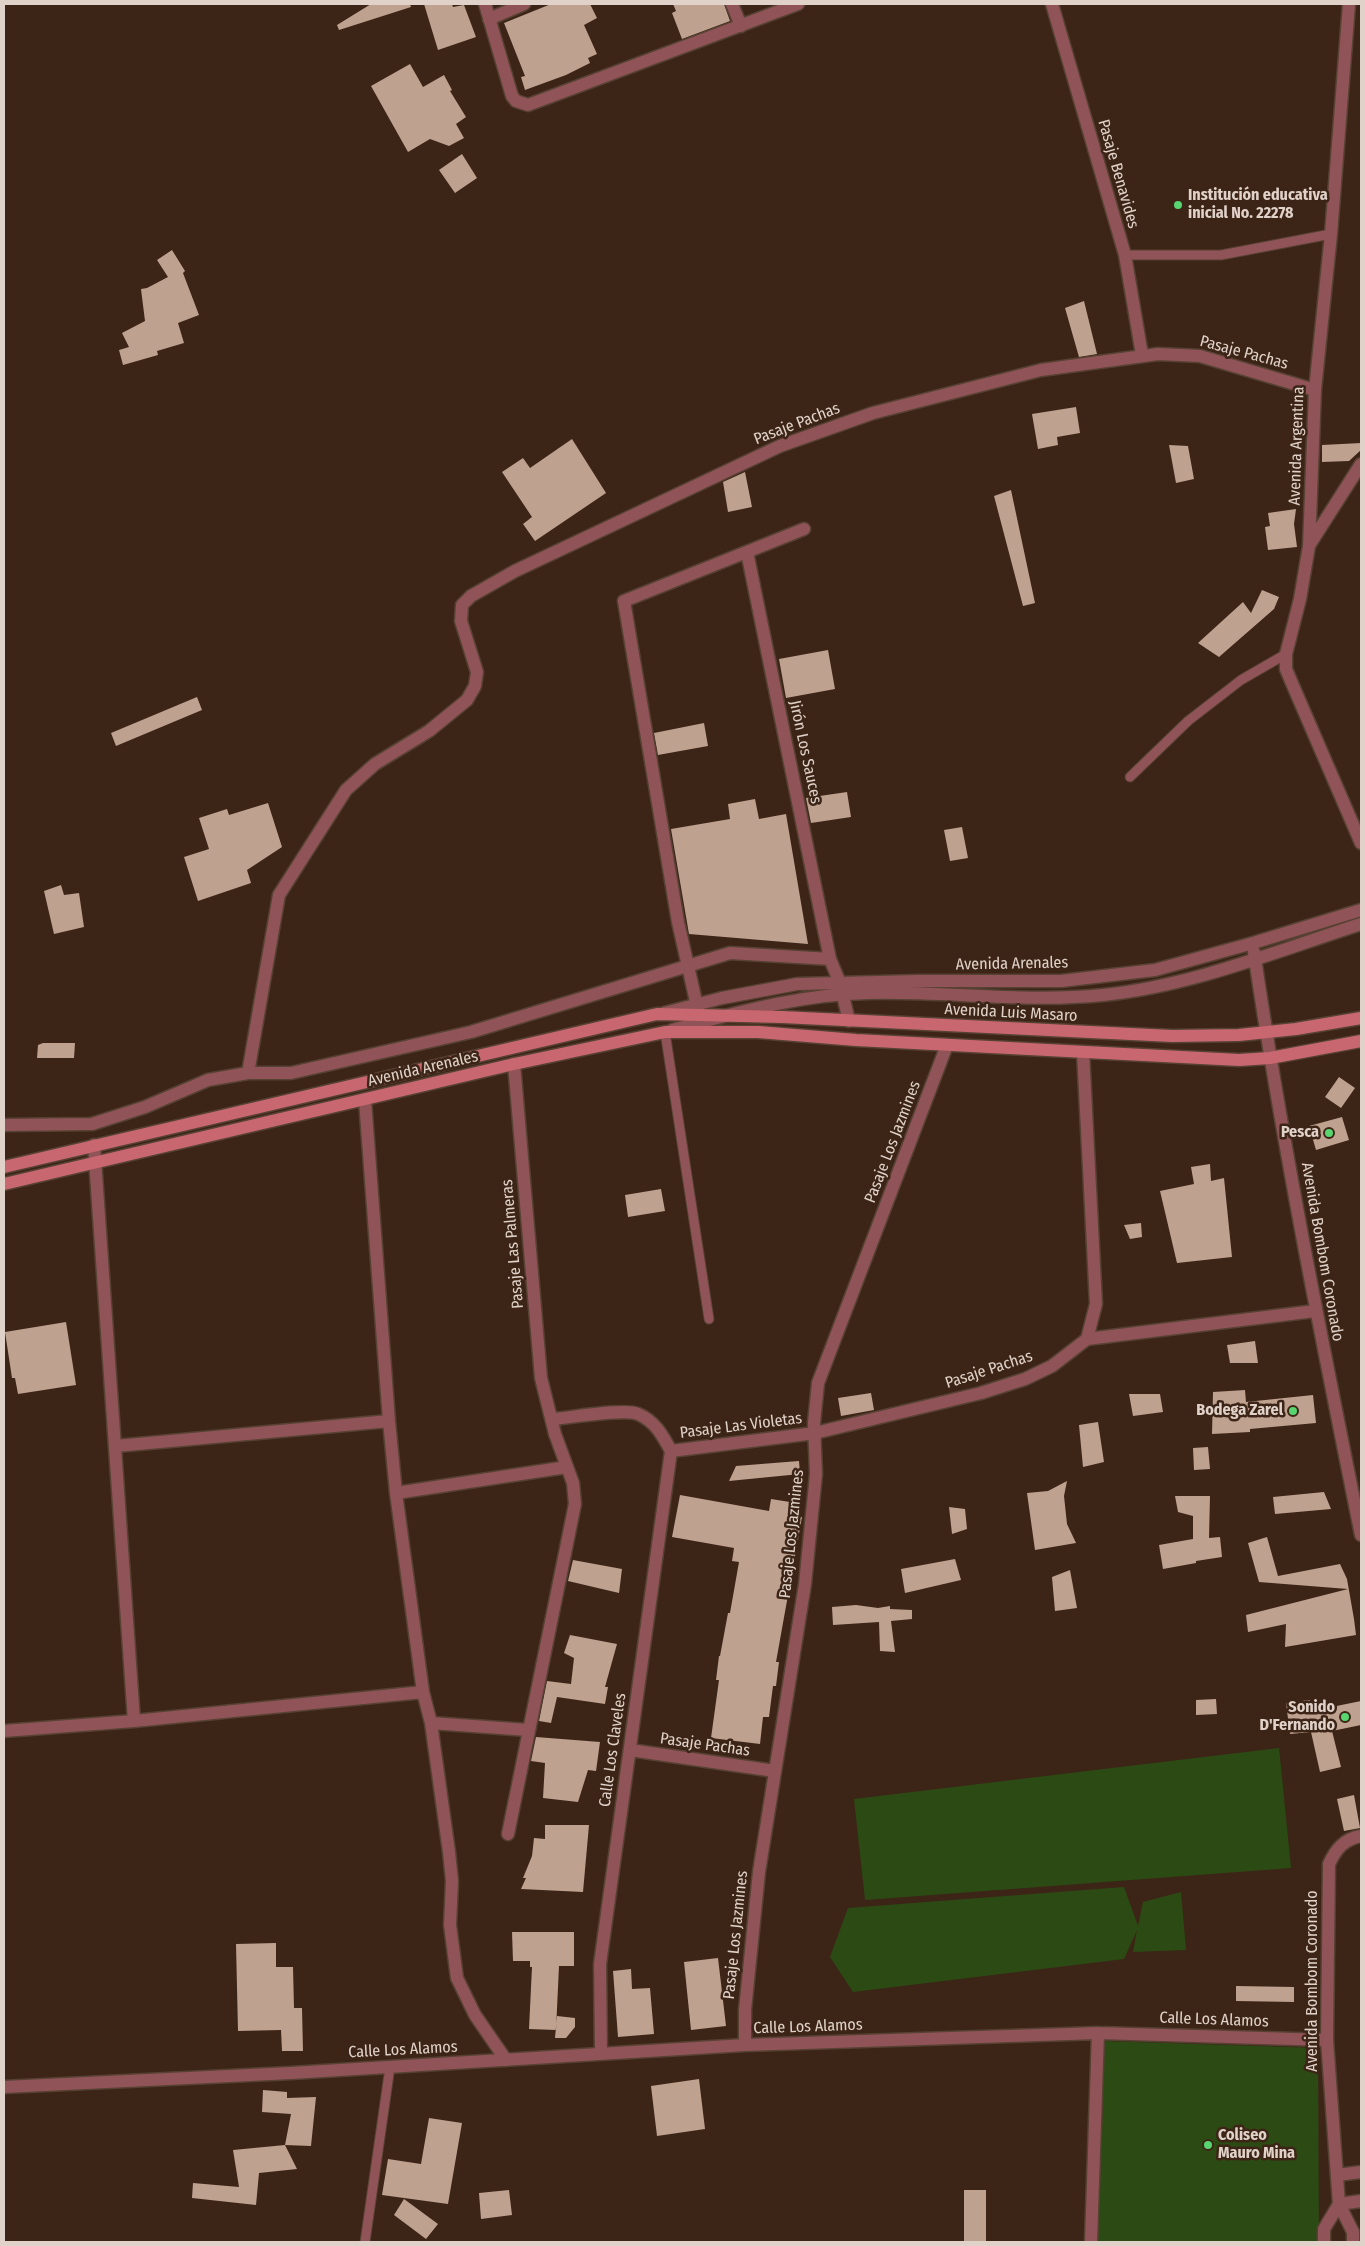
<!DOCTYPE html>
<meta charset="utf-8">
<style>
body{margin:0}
#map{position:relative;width:1365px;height:2246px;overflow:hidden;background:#3c2517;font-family:"Fira Sans Condensed",sans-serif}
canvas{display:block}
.frame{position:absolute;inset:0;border:5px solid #e1d2c9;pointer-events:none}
</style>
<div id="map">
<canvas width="1365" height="2246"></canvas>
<div class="frame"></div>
</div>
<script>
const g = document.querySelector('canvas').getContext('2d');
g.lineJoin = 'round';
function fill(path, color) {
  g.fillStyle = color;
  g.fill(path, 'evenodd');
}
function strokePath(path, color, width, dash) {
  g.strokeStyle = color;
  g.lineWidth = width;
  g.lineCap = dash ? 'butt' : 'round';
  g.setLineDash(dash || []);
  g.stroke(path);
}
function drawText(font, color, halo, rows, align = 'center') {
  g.font = font + ' "Fira Sans Condensed",sans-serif';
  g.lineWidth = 5;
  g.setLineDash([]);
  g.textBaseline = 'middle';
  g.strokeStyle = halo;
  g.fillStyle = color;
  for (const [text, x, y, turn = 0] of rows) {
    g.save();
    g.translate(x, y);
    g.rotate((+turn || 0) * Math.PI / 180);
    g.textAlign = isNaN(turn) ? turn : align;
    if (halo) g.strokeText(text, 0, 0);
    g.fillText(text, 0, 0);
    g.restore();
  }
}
const green = new Path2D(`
 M 1279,1748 L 1291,1868 L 865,1900 L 854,1799 Z
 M 1124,1887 L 1138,1926 L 1143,1902 L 1181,1892 L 1186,1950 L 1133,1952 L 1137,1930 L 1124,1959 L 853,1992 L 830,1957 L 848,1908 Z
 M 1102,2041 L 1318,2048 L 1319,2242 L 1095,2242 Z`);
const building = new Path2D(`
 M 371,4 L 410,4 L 411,7 L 339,30 L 337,25 Z
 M 424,4 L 452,4 L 453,7 L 464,5 L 476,37 L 438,50 Z
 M 551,4 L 590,4 L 597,18 L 584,25 L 597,54 L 588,58 L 590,63 L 566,75 L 525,90 L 521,77 L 525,76 L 504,23 Z
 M 673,4 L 724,4 L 730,21 L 682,39 L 672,13 L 676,11 Z
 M 410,64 L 423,87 L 444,75 L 452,90 L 450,91 L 466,117 L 456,124 L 464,138 L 449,146 L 430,139 L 408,152 L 371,86 Z
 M 462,154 L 477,178 L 455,193 L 439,170 Z
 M 172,250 L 185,271 L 183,273 L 199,315 L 178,323 L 184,343 L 157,351 L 158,355 L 123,365 L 119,350 L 129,347 L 122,333 L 145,321 L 141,289 L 147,288 L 168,277 L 157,260 Z
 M 1084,301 L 1097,354 L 1079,357 L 1065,308 Z
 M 1076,407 L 1080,433 L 1057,437 L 1058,445 L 1038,449 L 1032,414 Z
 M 572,439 L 606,493 L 535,541 L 523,524 L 532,517 L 502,472 L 523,458 L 530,468 Z
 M 1361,443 L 1361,450 L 1349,461 L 1322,462 L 1322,445 Z
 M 1169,445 L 1188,446 L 1194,479 L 1176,483 Z
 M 745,472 L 752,507 L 728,512 L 723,482 Z
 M 1011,490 L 1035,603 L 1023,606 L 994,496 Z
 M 1296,509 L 1294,524 L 1297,547 L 1268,550 L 1265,527 L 1270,526 L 1268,513 Z
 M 1262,590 L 1279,597 L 1274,609 L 1219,657 L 1198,643 L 1243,602 L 1251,613 Z
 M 828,650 L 835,689 L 786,698 L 779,659 Z
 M 197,697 L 202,710 L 116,746 L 111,733 Z
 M 704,723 L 708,746 L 658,755 L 654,733 Z
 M 847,792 L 851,817 L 811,823 L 806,798 Z
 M 755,799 L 759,819 L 786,814 L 808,944 L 689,934 L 671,829 L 730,819 L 728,804 Z
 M 268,803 L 282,847 L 247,870 L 251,883 L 198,901 L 184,857 L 209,849 L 199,818 L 227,809 L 229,815 Z
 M 962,827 L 968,858 L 950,861 L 944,830 Z
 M 61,885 L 64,895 L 79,893 L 84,927 L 54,934 L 44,891 Z
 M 43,1043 L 75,1043 L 74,1058 L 37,1058 L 38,1045 Z
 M 1339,1077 L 1355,1088 L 1341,1108 L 1325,1097 Z
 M 1342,1117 L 1349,1140 L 1316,1150 L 1309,1126 Z
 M 1210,1164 L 1211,1181 L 1224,1178 L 1232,1257 L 1177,1263 L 1160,1191 L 1194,1184 L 1191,1167 Z
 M 661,1189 L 665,1211 L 628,1217 L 625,1195 Z
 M 1141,1223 L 1142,1237 L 1130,1239 L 1124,1225 Z
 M 66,1322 L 76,1385 L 18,1394 L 15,1378 L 12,1378 L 5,1332 Z
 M 1255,1341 L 1258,1363 L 1230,1363 L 1227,1345 Z
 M 1245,1390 L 1246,1402 L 1313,1395 L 1316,1423 L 1250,1429 L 1250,1432 L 1212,1434 L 1213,1392 Z
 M 871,1393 L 874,1410 L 841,1416 L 838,1398 Z
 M 1129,1394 L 1160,1394 L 1163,1412 L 1133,1416 Z
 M 1098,1422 L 1104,1462 L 1083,1467 L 1079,1425 Z
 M 1208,1447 L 1210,1469 L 1194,1470 L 1193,1448 Z
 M 799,1461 L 800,1474 L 729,1481 L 736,1466 Z
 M 1067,1481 L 1064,1496 L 1067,1524 L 1076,1543 L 1035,1550 L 1027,1493 L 1048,1491 Z
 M 1324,1492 L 1331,1509 L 1275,1514 L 1273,1497 Z
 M 680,1495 L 769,1511 L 771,1499 L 790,1502 L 788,1514 L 802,1517 L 776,1662 L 779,1662 L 776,1686 L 773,1686 L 769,1717 L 763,1717 L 760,1744 L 711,1738 L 719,1680 L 716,1680 L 719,1656 L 720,1656 L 728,1613 L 730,1613 L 739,1562 L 732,1561 L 734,1548 L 672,1537 Z
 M 1175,1496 L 1210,1496 L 1209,1538 L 1220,1537 L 1222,1557 L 1196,1561 L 1196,1563 L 1163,1569 L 1159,1545 L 1193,1539 L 1193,1516 L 1178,1512 Z
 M 949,1507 L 965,1509 L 967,1529 L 952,1534 Z
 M 1267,1537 L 1278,1576 L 1340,1564 L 1347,1579 L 1354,1619 L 1356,1635 L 1285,1647 L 1286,1624 L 1248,1632 L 1246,1615 L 1348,1589 L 1259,1582 L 1248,1543 Z
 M 955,1559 L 961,1580 L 905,1593 L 901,1569 Z
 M 573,1560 L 622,1569 L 619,1593 L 568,1581 Z
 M 1070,1570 L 1077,1608 L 1055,1611 L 1052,1577 Z
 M 856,1605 L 878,1608 L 890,1606 L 890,1609 L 912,1610 L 912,1619 L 891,1621 L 895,1652 L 880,1651 L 879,1622 L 833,1625 L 832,1607 Z
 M 570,1635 L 617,1644 L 605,1687 L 608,1687 L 605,1704 L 557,1697 L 551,1723 L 539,1721 L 547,1681 L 571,1684 L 574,1658 L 564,1653 Z
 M 1216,1699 L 1217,1714 L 1196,1715 L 1196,1700 Z
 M 1310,1700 L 1312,1711 L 1361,1701 L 1361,1725 L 1332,1731 L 1341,1767 L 1320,1772 L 1311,1732 L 1290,1734 L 1286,1703 Z
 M 536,1737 L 600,1742 L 596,1771 L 588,1770 L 578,1802 L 543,1798 L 545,1763 L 531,1761 Z
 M 1354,1795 L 1360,1828 L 1344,1831 L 1337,1799 Z
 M 545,1825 L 589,1825 L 583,1892 L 521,1889 L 526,1878 L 523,1878 L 532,1856 L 534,1838 L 545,1839 Z
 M 512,1932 L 574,1932 L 574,1966 L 559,1966 L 556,2030 L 529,2029 L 532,1967 L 530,1967 L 530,1961 L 513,1961 Z
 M 276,1943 L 276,1967 L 293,1967 L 294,2008 L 302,2008 L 303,2051 L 282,2051 L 281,2030 L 238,2031 L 236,1944 Z
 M 718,1958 L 726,2026 L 691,2030 L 684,1962 Z
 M 631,1969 L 632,1989 L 650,1988 L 654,2034 L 618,2037 L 613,1971 Z
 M 1236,1986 L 1294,1987 L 1294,2002 L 1236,2001 Z
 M 557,2016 L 575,2018 L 575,2027 L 566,2038 L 555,2038 Z
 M 699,2079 L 705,2129 L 657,2136 L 651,2086 Z
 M 263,2090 L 287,2092 L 287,2098 L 316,2097 L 311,2146 L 285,2145 L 291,2114 L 262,2112 Z
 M 429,2118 L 462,2123 L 448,2204 L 382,2195 L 388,2159 L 421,2164 Z
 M 285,2145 L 297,2169 L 259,2173 L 256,2205 L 192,2198 L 193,2183 L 239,2187 L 233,2150 Z
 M 509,2190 L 512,2215 L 481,2219 L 479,2193 Z
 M 964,2190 L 986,2190 L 986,2242 L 964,2242 Z
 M 404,2199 L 438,2224 L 426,2239 L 394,2215 Z`);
const service = new Path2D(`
 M 1125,255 L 1221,255 L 1331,234
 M 1130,777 L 1188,721 L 1241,680 L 1286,654
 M 665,1032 L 709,1319
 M 365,2242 L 390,2067`);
const minor = new Path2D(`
 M 485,4 L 512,96 L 516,101 L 528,105 L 798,4
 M 732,4 L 741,26
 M 1052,4 L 1125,255 L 1142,355
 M 1349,4 L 1331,234 L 1315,390 L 1309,546 L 1300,599 L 1286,654 L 1286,669 L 1291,681 L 1361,843
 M 489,19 L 524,4
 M 1310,544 L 1361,464
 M 747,552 L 830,959 L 840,983 L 849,1021
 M 699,1015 L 678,922 L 624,601 L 804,529
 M 1083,1052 L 1096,1304 L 1087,1339
 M 248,1073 L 279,895 L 346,790 L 375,764 L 429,731 L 467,700 L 475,686 L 477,672 L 461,621 L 462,605 L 471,596 L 515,571 L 780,446 L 873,413 L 1041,370 L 1158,354 L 1200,356 L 1315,390
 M 365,1100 L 389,1421 L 396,1493 L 423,1692 L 431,1723 L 449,1852 L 452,1881 L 450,1925 L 457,1978 L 475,2015 L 506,2060
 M 4,1125 L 92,1124 L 145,1107 L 208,1080 L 248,1073 L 291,1073 L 471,1032 L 730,953 L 830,959
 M 94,1145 L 134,1721
 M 552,1419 C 569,1418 624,1408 638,1414 C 655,1421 663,1436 671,1451
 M 116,1446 L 389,1421
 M 671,1451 L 815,1433 L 981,1393 L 1025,1379 L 1052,1366 L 1087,1339 L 1315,1311
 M 396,1493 L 567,1467
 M 431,1723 L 528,1730
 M 4,1731 L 134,1721 L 423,1692
 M 630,1750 L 775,1771
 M 508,1834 L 575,1504 L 573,1483 L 555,1434 L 541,1378 L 514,1064
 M 745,2045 L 745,2010 L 759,1872 L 805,1584 L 816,1474 L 814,1423 L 818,1383 L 947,1045
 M 601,2054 L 600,1964 L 671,1451
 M 4,2087 L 291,2073 L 745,2045 L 1098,2033 L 1327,2040
 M 1337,2175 L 1361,2172
 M 1339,2204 L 1361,2201
 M 1091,2242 L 1098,2033`);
const tertiary = new Path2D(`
 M 1254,952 C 1283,1148 1322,1341 1361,1535
 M 664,1013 L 722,998 L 797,984 L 918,981 L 1061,981 L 1155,970 L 1253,943 L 1361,910
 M 672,1030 C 736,1013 802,994 868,993 C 946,991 1025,1003 1103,995 C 1191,986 1277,951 1361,924
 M 1324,2242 L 1324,2229 L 1339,2204
 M 1353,2242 L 1353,2232 L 1339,2204 L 1327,2040 L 1329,1864 C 1336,1849 1344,1839 1361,1836`);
const secondary = new Path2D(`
 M 4,1167 L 657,1014 L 782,1017 L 1172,1036 L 1239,1035 L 1296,1029 L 1361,1018
 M 4,1184 L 514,1064 L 665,1032 L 758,1032 L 856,1040 L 1239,1060 L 1270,1058 L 1361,1041`);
const markers = [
 [1178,205,5,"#58d570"],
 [1329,1133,5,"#58d570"],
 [1293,1411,5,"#58d570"],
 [1345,1717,5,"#58d570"],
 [1208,2145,5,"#58d570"]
];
const streetNames = [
 ["Pasaje Benavides",1118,174,74],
 ["Pasaje Pachas",1244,353,15],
 ["Pasaje Pachas",797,424,-21],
 ["Avenida Argentina",1297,446,-88],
 ["Jirón Los Sauces",805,752,78],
 ["Avenida Arenales",1012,964,-1],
 ["Avenida Luis Masaro",1011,1013,3],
 ["Avenida Arenales",423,1069,-13],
 ["Pasaje Los Jazmines",893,1142,-69],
 ["Pasaje Las Palmeras",513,1244,-95],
 ["Avenida Bombom Coronado",1322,1252,80],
 ["Pasaje Pachas",989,1370,-18],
 ["Pasaje Las Violetas",741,1426,-7],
 ["Pasaje Los Jazmines",792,1534,-84],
 ["Pasaje Pachas",705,1745,8],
 ["Calle Los Claveles",613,1750,-82],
 ["Pasaje Los Jazmines",736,1935,-84],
 ["Avenida Bombom Coronado",1313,1981,-90],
 ["Calle Los Alamos",1214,2020,2],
 ["Calle Los Alamos",808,2027,-2],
 ["Calle Los Alamos",403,2050,-3]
];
const poiNames = [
 ["Institución educativa",1188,196,"left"],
 ["inicial No. 22278",1188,214,"left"],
 ["Pesca",1319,1133],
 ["Bodega Zarel",1283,1411],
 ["Sonido",1335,1708],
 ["D'Fernando",1335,1726],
 ["Coliseo",1218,2136,"left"],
 ["Mauro Mina",1218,2154,"left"]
];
fill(green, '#2c4b14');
fill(building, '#bfa190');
strokePath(service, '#564133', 11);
strokePath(minor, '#564133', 15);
strokePath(tertiary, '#564133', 15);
strokePath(secondary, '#564133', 15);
strokePath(service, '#905357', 9);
strokePath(minor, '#905357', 12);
strokePath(tertiary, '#905357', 12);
strokePath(secondary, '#c8676f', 12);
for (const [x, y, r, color] of markers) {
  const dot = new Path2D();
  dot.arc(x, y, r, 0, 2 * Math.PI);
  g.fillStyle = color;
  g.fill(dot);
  strokePath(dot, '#3c2517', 2);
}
drawText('16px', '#e1d2c9', '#3c2517', streetNames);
drawText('bold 16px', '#e1d2c9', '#3c2517', poiNames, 'right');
</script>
